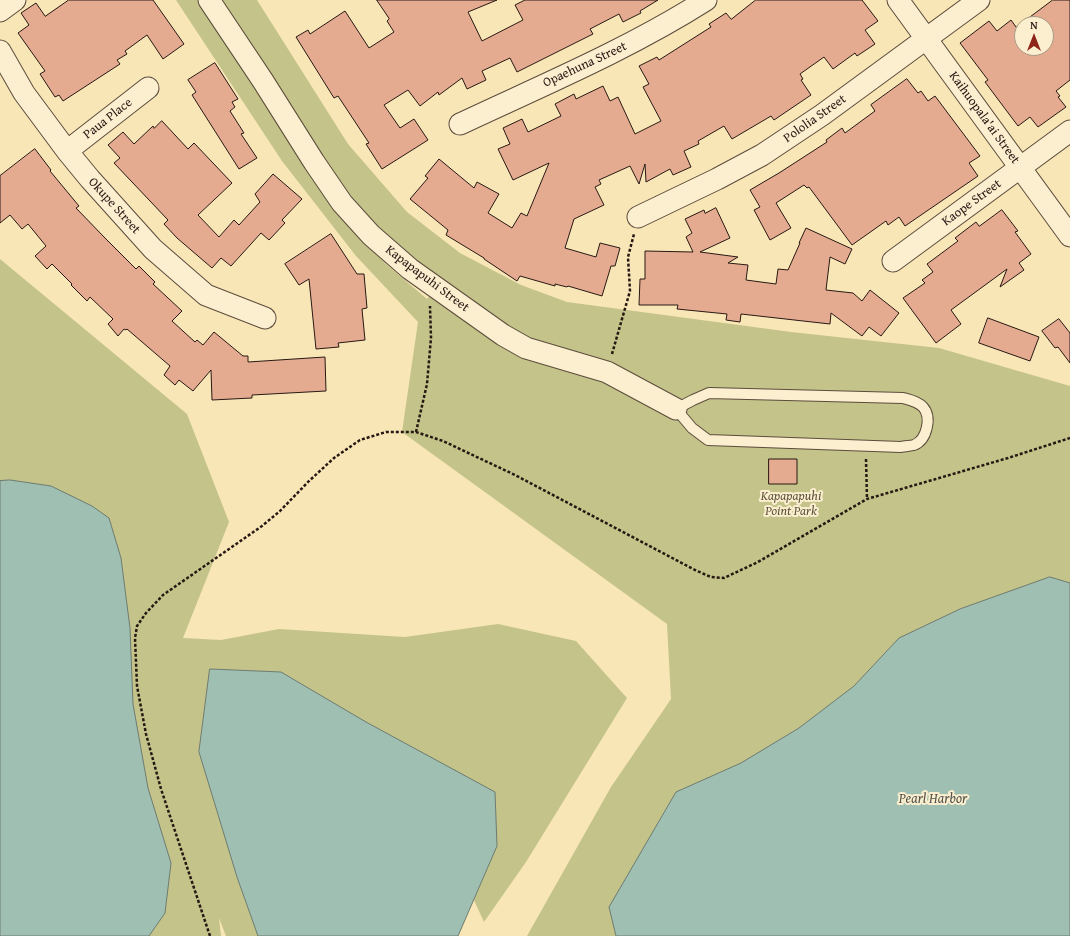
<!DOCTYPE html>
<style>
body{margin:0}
#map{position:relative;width:1070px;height:936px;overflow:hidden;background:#f9e6b7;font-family:"Gentium Book Plus",serif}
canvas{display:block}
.north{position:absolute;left:1014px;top:16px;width:40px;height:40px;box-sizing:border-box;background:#fbefd0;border:1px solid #a69984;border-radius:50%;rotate:0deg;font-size:11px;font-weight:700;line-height:16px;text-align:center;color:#271813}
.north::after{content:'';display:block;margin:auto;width:14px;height:18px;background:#8f2418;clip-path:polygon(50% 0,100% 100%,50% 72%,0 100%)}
</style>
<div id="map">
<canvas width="1070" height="936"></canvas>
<div class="north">N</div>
</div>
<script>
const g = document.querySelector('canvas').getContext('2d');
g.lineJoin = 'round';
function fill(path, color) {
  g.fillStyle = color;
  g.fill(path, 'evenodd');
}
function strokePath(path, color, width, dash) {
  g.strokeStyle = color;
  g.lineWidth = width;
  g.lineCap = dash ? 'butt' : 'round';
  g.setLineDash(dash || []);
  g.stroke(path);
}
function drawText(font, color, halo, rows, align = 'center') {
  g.font = font + ' "Gentium Book Plus",serif';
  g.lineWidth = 4;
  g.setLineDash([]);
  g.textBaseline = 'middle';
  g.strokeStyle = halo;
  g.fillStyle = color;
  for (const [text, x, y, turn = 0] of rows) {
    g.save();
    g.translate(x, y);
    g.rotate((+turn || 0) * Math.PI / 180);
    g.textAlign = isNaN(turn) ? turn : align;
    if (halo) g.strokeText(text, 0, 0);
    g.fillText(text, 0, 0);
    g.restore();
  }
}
const green = new Path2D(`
 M 176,0 L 198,0 L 289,139 L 348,223 L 387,265 L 427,299 L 441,281 L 376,227 L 343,186 L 219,0 L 257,0 L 348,144 L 407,212 L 460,253 L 521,285 L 567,302 L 791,332 L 939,348 L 1070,386 L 1070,619 L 653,936 L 527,936 L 611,787 L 671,699 L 667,624 L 402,432 L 418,322 L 356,256 L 282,161 Z
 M 0,259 L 187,414 L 229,522 L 183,638 L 221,640 L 279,629 L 405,637 L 498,624 L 576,641 L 627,698 L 526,862 L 484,922 L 467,885 L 272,936 L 226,936 L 219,918 L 221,936 L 0,936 Z`);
const water = new Path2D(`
 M 10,480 L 51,486 L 92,506 L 109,518 L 121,558 L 130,628 L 133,704 L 148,788 L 171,863 L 165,913 L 149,936 L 0,936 L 0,481 Z
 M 1050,577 L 1070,583 L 1070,936 L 616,936 L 609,907 L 676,792 L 741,763 L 799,728 L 854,686 L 899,638 L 960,609 Z
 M 210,669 L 281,672 L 366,722 L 495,792 L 497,846 L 458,936 L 258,936 L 237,877 L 199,752 Z`);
const building = new Path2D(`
 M 69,0 L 153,0 L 184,44 L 163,59 L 147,35 L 125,51 L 127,54 L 117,60 L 120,64 L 63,101 L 59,95 L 55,97 L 40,74 L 45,71 L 18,33 L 29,25 L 21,13 L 36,3 L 45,16 Z
 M 377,0 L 497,0 L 468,12 L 482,41 L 523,20 L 515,5 L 525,0 L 658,0 L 640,11 L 641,13 L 623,22 L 619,14 L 590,29 L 593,34 L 517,72 L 510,58 L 482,71 L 486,80 L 467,89 L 462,78 L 439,95 L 438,92 L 420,106 L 408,90 L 384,105 L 400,128 L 414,119 L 428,140 L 382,169 L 366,144 L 369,143 L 338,96 L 334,98 L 296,37 L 308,30 L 310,34 L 345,11 L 369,48 L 394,32 L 387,21 L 389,19 Z
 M 756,0 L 862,0 L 878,21 L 865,30 L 875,44 L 857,56 L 855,53 L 833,69 L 824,57 L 800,74 L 803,79 L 801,80 L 811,95 L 774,120 L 771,116 L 732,139 L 724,126 L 698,141 L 699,144 L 684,151 L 691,167 L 673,175 L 670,169 L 646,182 L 645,164 L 639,184 L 630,166 L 599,180 L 601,184 L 595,187 L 604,205 L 574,219 L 565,248 L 596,257 L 600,243 L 620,248 L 615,266 L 611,266 L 602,296 L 568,286 L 567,287 L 555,284 L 555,286 L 520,276 L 517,281 L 484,259 L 484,258 L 446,235 L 448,230 L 410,199 L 428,178 L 425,176 L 439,159 L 474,188 L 477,182 L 499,194 L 488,213 L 512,228 L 521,213 L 527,216 L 549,163 L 513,180 L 498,149 L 510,144 L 503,128 L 522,119 L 528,132 L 561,116 L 555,104 L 574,94 L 576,99 L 603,86 L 610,101 L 618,97 L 635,134 L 661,121 L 643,87 L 649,84 L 639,66 L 657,57 L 659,60 L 711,27 L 709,24 L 726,13 L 731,19 Z
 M 1053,0 L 1070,0 L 1070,80 L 1056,91 L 1060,96 L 1058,97 L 1066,107 L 1038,127 L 1030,117 L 1018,126 L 985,82 L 988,80 L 960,43 L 989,21 L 997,31 L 1011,20 L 1016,27 ZM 1022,24 L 1046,24 L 1046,48 L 1022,48 Z
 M 215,63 L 238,99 L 232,102 L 235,107 L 230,111 L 244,133 L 241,134 L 257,158 L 239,169 L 192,95 L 196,92 L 188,80 Z
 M 907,79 L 918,93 L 921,91 L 928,101 L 935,96 L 980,156 L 969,163 L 978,176 L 905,226 L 899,217 L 888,225 L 886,221 L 852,245 L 809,187 L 807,188 L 804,185 L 776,203 L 791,228 L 770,240 L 754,210 L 760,207 L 750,190 L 779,173 L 827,142 L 826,140 L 842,128 L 845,133 L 875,111 L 871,105 Z
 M 162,121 L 188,149 L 194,143 L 232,183 L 198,215 L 219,237 L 234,220 L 239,225 L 260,202 L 255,194 L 273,174 L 302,199 L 282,220 L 285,223 L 269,240 L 261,233 L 231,266 L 221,258 L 212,268 L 177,238 L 164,224 L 168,220 L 114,163 L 120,158 L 108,145 L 123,132 L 134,144 L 153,126 L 154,128 Z
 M 35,149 L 51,170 L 50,171 L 79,206 L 76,208 L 105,238 L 136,269 L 139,266 L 155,282 L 153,284 L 182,311 L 172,321 L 195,342 L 197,340 L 203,345 L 214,332 L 243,356 L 248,356 L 248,362 L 325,357 L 326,391 L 252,395 L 252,398 L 212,400 L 211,370 L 193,391 L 179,380 L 175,385 L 164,375 L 170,366 L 127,329 L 126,330 L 124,329 L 118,336 L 108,324 L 113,319 L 90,297 L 87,301 L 71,285 L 72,284 L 52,264 L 47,269 L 35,256 L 46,246 L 28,224 L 22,229 L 10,215 L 0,223 L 0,176 Z
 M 716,208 L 730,238 L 700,252 L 738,257 L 728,263 L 748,265 L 746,280 L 776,284 L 778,269 L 788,270 L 800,243 L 799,243 L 806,228 L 852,249 L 845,264 L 830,257 L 826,290 L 853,293 L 862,301 L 870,290 L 899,313 L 881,336 L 869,327 L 862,336 L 831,313 L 830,324 L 741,314 L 740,322 L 726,320 L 727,314 L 677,309 L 678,305 L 639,305 L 640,279 L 645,279 L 645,251 L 693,252 L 686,237 L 692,233 L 685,219 L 704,210 L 705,213 Z
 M 1002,210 L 1018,231 L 1015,232 L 1031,254 L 1019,263 L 1024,270 L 1000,287 L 1007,269 L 951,310 L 961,324 L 936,343 L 903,298 L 925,283 L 922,280 L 933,272 L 927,264 L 958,241 L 955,238 L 976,222 L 979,226 Z
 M 331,234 L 357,274 L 364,274 L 367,308 L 362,309 L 365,340 L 338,343 L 339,347 L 316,349 L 309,279 L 299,285 L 285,264 Z
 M 988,318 L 1039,337 L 1030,361 L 979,343 Z
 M 1059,319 L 1070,333 L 1070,363 L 1058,347 L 1055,348 L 1042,331 Z
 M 769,459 L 797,459 L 797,484 L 769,484 Z`);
const path = new Path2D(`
 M 612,354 L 630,291 L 628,257 L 634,234
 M 416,432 L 427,384 L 431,338 L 430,306
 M 866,459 L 867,499
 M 210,936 L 161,789 L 146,734 L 137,686 L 135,638 L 137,626 L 146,613 L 163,595 L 262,526 L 280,511 L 309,481 L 334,458 L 360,440 L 386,432 L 416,432 L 443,441 L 515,475 L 695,570 L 711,577 L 724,578 L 758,562 L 867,499 L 1008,458 L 1070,438`);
const lane = new Path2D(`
 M 709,393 L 903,398 C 910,400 917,401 923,407 C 932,417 927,440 914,445 C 910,446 905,446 901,447 L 708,440 L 692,428 L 676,409 L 693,400 Z`);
const street = new Path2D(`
 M 209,0 L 263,81 L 314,162 L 342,203 L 371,235 L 410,269 L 503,335 L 526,348 L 607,372 L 676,409
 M 898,0 L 1070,236
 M 0,11 L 15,0
 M 0,51 L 24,93 L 67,151 L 90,179 L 153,249 L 206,295 L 265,318
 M 460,124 C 543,85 629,49 706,0
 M 67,151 L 148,88
 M 638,217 L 717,179 L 762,155 L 822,115 L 979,0
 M 893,261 L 1070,131`);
const streetNames = [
 ["Opaehuna Street",585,65,-25],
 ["Kaihuopala'ai Street",984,118,54],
 ["Paua Place",108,119,-38],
 ["Pololia Street",815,119,-35],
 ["Kaope Street",972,203,-36],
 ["Okupe Street",114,206,48],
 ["Kapapapuhi Street",427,279,37]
];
const parkNames = [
 ["Kapapapuhi",791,497],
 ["Point Park",791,512]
];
const waterNames = [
 ["Pearl Harbor",933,799]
];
fill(green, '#c3c38a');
fill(water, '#9ebfb1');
strokePath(water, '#6e7c72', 1);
fill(building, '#e4ab90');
strokePath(building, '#271813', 1);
strokePath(lane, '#5c4c3c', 12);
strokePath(street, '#5c4c3c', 23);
strokePath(path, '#271813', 2.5, [3, 2]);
strokePath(lane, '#fbefd0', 10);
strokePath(street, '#fbefd0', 21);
drawText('13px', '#271813', '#fbefd0', streetNames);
drawText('italic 13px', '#5e543d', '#fbefd0', parkNames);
drawText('italic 14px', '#51524a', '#fbefd0', waterNames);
</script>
